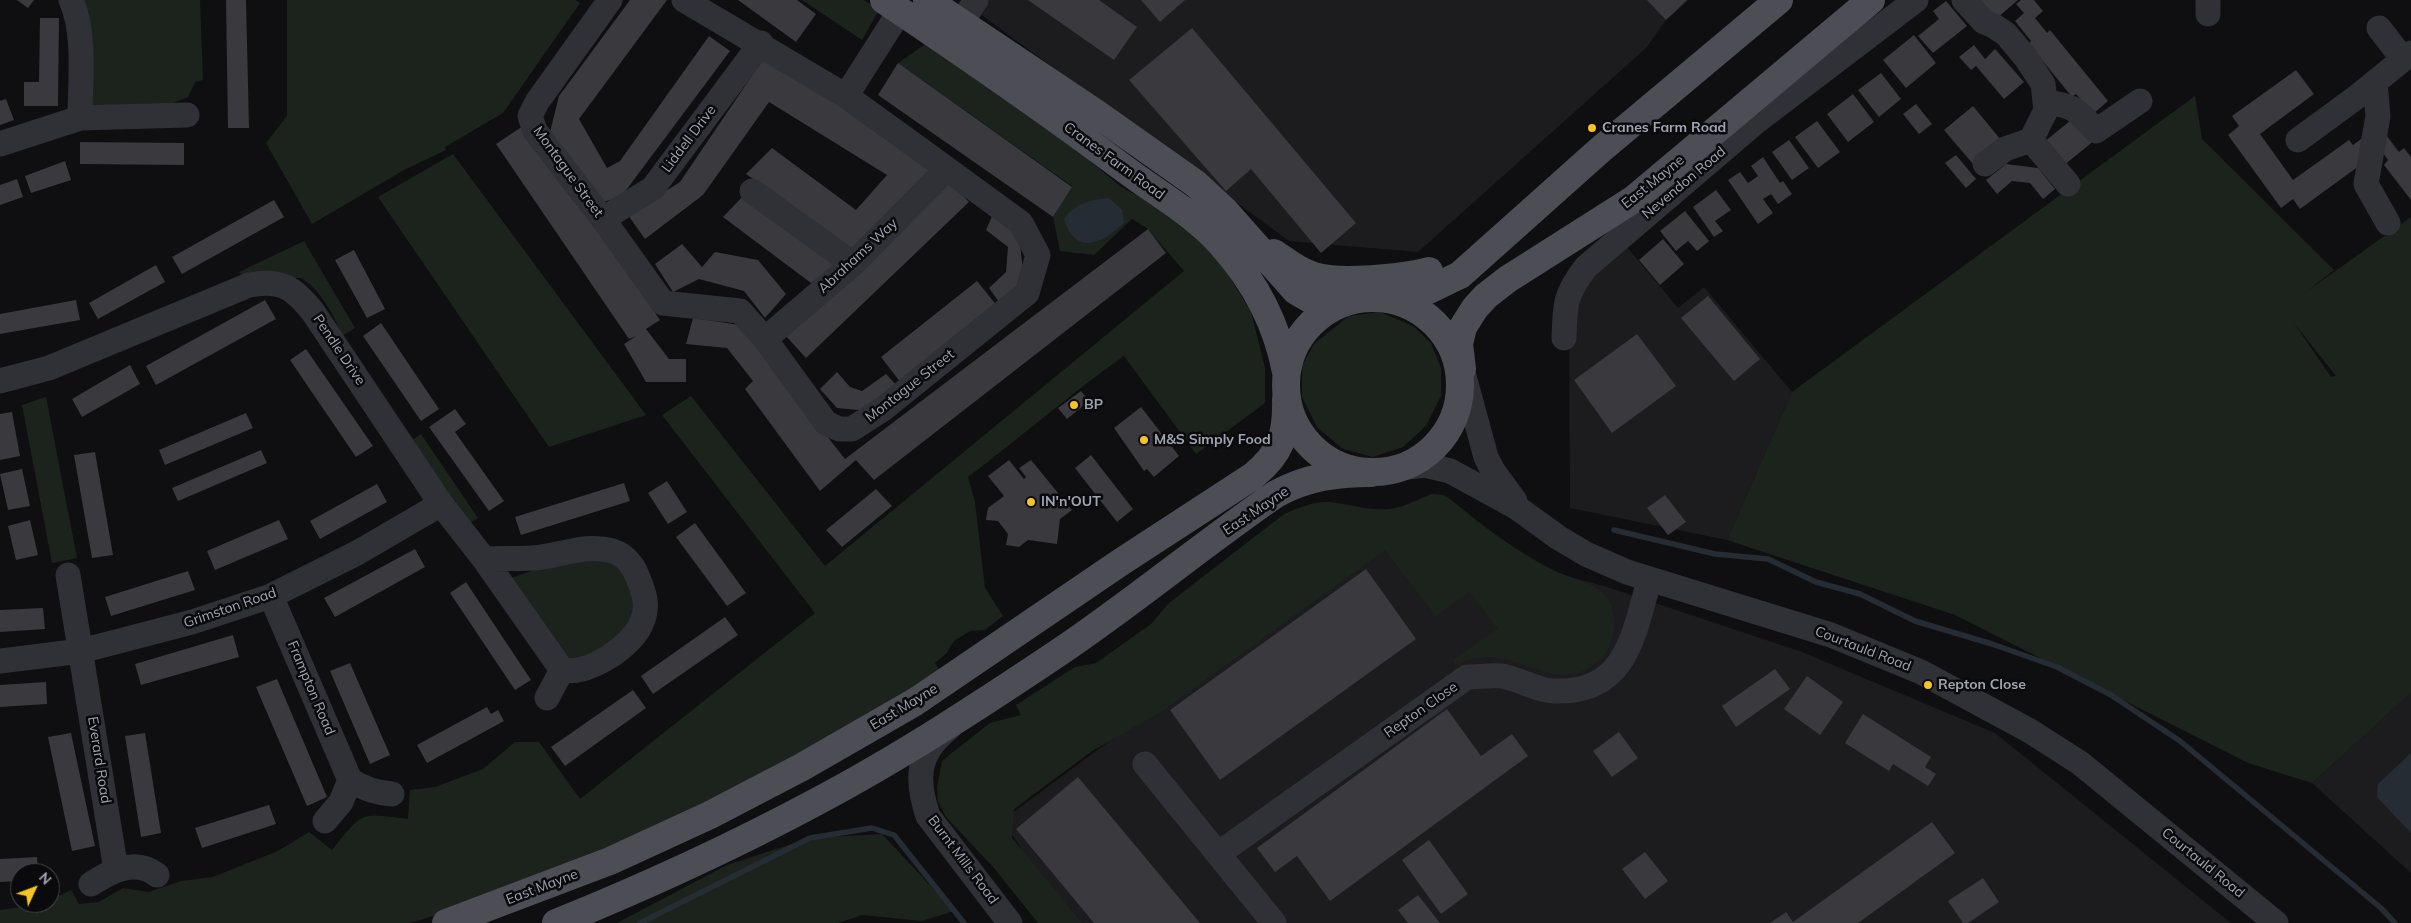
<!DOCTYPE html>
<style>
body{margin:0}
#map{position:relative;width:2411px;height:923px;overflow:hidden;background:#0f0f11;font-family:Mulish,sans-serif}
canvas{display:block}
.north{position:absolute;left:10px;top:863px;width:50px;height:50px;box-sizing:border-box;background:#0a0a0c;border:1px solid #46484e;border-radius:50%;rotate:47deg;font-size:14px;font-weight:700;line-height:20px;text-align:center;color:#a0a4b2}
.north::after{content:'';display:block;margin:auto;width:18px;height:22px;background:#f4c324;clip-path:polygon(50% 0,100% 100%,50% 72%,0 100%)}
</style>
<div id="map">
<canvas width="2411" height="923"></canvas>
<div class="north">N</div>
</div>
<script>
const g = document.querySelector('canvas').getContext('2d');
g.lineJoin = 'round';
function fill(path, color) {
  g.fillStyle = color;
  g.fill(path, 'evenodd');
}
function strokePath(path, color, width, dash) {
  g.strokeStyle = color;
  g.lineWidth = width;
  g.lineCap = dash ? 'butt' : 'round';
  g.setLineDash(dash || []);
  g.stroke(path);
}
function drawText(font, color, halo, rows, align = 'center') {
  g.font = font + ' Mulish,sans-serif';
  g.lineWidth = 5;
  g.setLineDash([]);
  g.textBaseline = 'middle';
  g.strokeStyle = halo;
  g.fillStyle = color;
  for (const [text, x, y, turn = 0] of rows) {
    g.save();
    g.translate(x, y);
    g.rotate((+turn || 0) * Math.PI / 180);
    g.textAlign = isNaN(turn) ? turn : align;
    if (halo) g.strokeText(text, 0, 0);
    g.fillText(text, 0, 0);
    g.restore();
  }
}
const built = new Path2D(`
 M 961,0 L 1689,0 L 1666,20 L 1646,48 L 1418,252 L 1289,241 Z
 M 1621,240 L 1678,308 L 1704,287 L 1792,392 L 1727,540 L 1570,508 L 1569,305 Z
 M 1393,531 L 1604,586 L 1802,652 L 1995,733 L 2231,923 L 1068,923 L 1003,820 Z
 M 2411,693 L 2411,873 L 2312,783 Z`);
const green = new Path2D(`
 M 80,0 L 200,0 L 203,80 L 195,82 L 188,97 L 173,103 L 171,108 L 95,108 L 91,103 Z
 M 287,0 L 575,0 L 580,3 L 503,113 L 445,147 L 446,150 L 404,170 L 312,224 L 266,143 L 287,116 Z
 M 802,0 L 864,0 L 879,10 L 862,40 Z
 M 920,37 L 1043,121 L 1121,187 L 1174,215 L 1221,263 L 1251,312 L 1265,368 L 1265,403 L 1196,454 L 1124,356 C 1070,394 1021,437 968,477 L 975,502 L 985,588 L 1003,616 L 985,630 L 970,631 L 954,641 L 946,654 L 935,663 L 941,673 L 712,802 L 485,900 L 410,923 L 0,923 L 0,910 L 50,903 L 50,900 L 71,890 L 79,904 L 99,902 L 123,888 L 149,892 L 181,881 L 213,877 L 278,851 L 309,832 L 332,850 C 363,812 358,813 408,819 L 410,790 L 435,787 L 483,769 L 515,742 L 539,742 L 580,799 L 815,613 L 662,415 L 691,396 L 825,566 L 1184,271 L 1148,229 L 1132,219 L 1094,255 L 1060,251 L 1053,217 L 1072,186 L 898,63 L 924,45 Z
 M 2195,96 L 2202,139 L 2334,270 L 2306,292 L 2411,217 L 2411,693 L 2312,783 L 2248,763 L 1955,615 L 1727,540 L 1792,392 ZM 2294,323 L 2336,376 L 2331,377 Z
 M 453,154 L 646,415 L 549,447 L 378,197 Z
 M 304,241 L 355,328 L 342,336 C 335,316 320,289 301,278 L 244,279 L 239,272 Z
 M 1380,312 L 1413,326 L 1431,343 L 1441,368 L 1441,396 L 1426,426 L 1403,447 L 1373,457 L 1343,449 L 1317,427 L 1302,397 L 1302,366 L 1314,344 L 1349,316 Z
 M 46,397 L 77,558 L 52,563 L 22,405 Z
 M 421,434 L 478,518 L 468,524 L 412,440 Z
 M 1432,494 L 1443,495 L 1450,499 C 1482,525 1515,551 1553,570 C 1569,578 1591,581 1604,594 C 1617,606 1617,636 1607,651 C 1598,665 1580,676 1562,675 C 1555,675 1547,672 1540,670 C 1507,660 1491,650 1456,665 L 1453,660 L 1498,629 L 1470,592 L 1436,616 L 1385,550 L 1161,712 L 1092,751 L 1014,809 L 1012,838 L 1082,923 L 1038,923 L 994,868 L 946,817 L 938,801 L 937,787 L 942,761 L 953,752 L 990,723 L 1021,715 L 1016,705 L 1075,667 L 1096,663 L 1151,624 L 1169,603 L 1284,514 C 1298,508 1314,501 1330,502 C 1349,504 1368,511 1388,509 C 1404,508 1417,499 1432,494 Z
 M 582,558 L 622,563 L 639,598 L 632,631 L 583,659 L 563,659 L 509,579 L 548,565 Z
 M 882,834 L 954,911 L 922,921 L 862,915 L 838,923 L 617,923 L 727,865 L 810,838 Z`);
const water = new Path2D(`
 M 1109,198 L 1122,210 L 1124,223 C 1102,244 1075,256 1064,219 C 1076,203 1090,200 1109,198 Z
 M 2411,753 L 2411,833 L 2377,797 L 2378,784 Z`);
const stream = new Path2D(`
 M 1614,530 L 1715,554 L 1768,559 L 1816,582 L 1860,594 L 1915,621 L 1992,644 L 2057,667 L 2111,695 L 2180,741 L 2381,908 L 2395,923
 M 640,923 L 810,838 L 872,828 L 894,835 L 964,923`);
const building = new Path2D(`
 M 17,0 L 34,0 L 28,8 Z
 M 226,0 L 246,0 L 249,128 L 228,128 Z
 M 630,0 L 667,0 L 579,119 L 607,168 L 620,161 L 709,36 L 730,51 L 621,197 L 599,203 L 550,132 L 559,96 Z
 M 738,0 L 797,0 L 816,14 L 796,42 Z
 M 1028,0 L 1099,0 L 1137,27 L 1114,60 Z
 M 1141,0 L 1185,0 L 1160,22 Z
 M 1647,0 L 1687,0 L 1666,20 Z
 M 1980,0 L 2018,0 L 1996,19 Z
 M 2021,0 L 2034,0 L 2043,11 L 2035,18 L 2047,33 L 2050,30 L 2108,101 L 2093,114 L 2076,94 L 2072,97 L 2029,44 L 2031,41 L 2015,21 L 2024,13 L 2016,4 Z
 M 1946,1 L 1967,26 L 1933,53 L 1918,36 L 1939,19 L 1933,11 Z
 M 40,18 L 59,18 L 58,106 L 24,106 L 24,82 L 39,82 Z
 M 1192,28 L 1356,223 L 1321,253 L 1251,169 L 1226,191 L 1129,80 Z
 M 1914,35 L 1936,63 L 1906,88 L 1883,60 Z
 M 1974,45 L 1985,59 L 1995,49 L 2024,82 L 2004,99 L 1976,66 L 1971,70 L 1959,57 Z
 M 766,55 L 936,170 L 854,250 L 746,174 L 772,148 L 856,210 L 887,175 L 769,102 L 703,195 L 645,239 L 628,215 L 680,182 Z
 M 898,63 L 1072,187 L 1053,217 L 878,95 Z
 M 2296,70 L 2314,94 L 2260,134 L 2293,180 L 2349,140 L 2353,145 L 2372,131 L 2383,131 L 2399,152 L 2404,148 L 2411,157 L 2411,200 L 2384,165 L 2388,160 L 2378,146 L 2363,163 L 2300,209 L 2293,199 L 2281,208 L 2228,135 L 2239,126 L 2232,116 Z
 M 1881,73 L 1901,99 L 1879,117 L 1858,90 Z
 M 1853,94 L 1874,122 L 1848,142 L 1827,114 Z
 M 6,99 L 14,120 L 0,125 L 0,101 Z
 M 1916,104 L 1932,124 L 1919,134 L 1903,114 Z
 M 1973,106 L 2001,140 L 1973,164 L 1944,130 Z
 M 2076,116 L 2095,140 L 2063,166 L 2044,142 Z
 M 1817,121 L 1840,152 L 1818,168 L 1795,137 Z
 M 526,124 L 660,320 L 646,329 L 669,359 L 686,359 L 686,382 L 646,382 L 624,344 L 636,336 L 629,339 L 496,144 Z
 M 1789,140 L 1809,168 L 1792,180 L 1772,152 Z
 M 80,142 L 184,143 L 184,165 L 80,164 Z
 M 1956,155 L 1976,179 L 1966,188 L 1945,163 Z
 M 1763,157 L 1780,183 L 1783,181 L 1792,194 L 1778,204 L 1771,194 L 1763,199 L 1773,213 L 1758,224 L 1728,180 L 1740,172 L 1748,183 L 1758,176 L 1751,166 Z
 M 65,161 L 71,180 L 31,193 L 25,176 Z
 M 2006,164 L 2038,168 L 2055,189 L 2043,199 L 2030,183 L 2012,181 L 1997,194 L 1986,180 Z
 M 17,179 L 23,197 L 0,205 L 0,185 Z
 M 948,180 L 969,202 L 806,358 L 785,335 Z
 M 1716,190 L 1731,210 L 1715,221 L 1723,231 L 1714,237 L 1693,207 Z
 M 743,196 L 838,264 L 811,283 L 723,217 Z
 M 274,200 L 284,217 L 182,274 L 172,257 Z
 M 1685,211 L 1709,241 L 1697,251 L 1688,241 L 1676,251 L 1660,231 Z
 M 993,214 L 1019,234 L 1024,281 L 999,302 L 989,288 L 1006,272 L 1008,247 L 986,230 Z
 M 1148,229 L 1166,253 L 874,480 L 856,460 L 820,491 L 745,389 L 753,381 L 727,348 L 686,344 L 693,318 L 740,325 L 845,459 Z
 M 1663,239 L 1684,264 L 1660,285 L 1639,260 Z
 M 682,244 L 702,267 L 715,252 L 758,260 L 786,294 L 765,318 L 744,291 L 699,279 L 673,292 L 655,264 Z
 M 354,250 L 385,309 L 367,318 L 335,260 Z
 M 156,265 L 165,282 L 98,319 L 89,303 Z
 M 977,281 L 998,307 L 901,383 L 881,357 Z
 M 1708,296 L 1760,359 L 1734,381 L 1681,318 Z
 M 76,300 L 80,320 L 0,334 L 0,314 Z
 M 265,300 L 276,319 L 156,385 L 146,366 Z
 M 381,323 L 439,409 L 421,421 L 363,336 Z
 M 1637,334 L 1676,386 L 1612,433 L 1574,380 Z
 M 306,349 L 373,446 L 356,457 L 290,360 Z
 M 130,365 L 140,384 L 82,417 L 72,399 Z
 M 837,372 L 850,387 L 862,391 L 886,374 L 898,387 L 869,411 L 837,408 L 820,389 Z
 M 1081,391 L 1089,401 L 1067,419 L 1058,408 Z
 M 1141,407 L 1179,456 L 1154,477 L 1147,469 L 1144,471 L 1114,428 Z
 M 455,409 L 466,424 L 455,432 L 504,501 L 489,511 L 429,427 Z
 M 12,412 L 20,456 L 0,460 L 0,414 Z
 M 246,413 L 253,428 L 165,465 L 159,450 Z
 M 261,450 L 267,463 L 178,501 L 172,488 Z
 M 95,452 L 113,555 L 92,558 L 74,455 Z
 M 1091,455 L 1133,509 L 1117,522 L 1075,468 Z
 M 1009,460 L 1024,479 L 1026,477 L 1019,468 L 1031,460 L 1072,510 L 1060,519 L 1057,544 L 1028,540 L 1019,547 L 1006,545 L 1008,534 L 998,521 L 986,520 L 988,508 L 1004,496 L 988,476 Z
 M 22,469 L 30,506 L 8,510 L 0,474 Z
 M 667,481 L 687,512 L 668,524 L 648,493 Z
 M 624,483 L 630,501 L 521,535 L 515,517 Z
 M 377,484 L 387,502 L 320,539 L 310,521 Z
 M 876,489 L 892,506 L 842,547 L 826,530 Z
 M 1665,495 L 1686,522 L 1668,535 L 1647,508 Z
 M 30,520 L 38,555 L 16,560 L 8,526 Z
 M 279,520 L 288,539 L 215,570 L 207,551 Z
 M 695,523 L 746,593 L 727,606 L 676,537 Z
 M 415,549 L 425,567 L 335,617 L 324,598 Z
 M 1366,569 L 1416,639 L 1220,780 L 1170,710 Z
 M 188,571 L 195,590 L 111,616 L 105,597 Z
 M 466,582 L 531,680 L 515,690 L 450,593 Z
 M 43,608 L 45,629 L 0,632 L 0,610 Z
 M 725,617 L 738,635 L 653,694 L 641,676 Z
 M 233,635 L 239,657 L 141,685 L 135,664 Z
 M 350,663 L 390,755 L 370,764 L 330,671 Z
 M 1775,669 L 1790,689 L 1736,727 L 1722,706 Z
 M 1807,676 L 1843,702 L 1820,735 L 1784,709 Z
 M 277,679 L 327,797 L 307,806 L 256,687 Z
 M 46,682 L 47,704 L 0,707 L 0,685 Z
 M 633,690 L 646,708 L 565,766 L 551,747 Z
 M 487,707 L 491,714 L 498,710 L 504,721 L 427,763 L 417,745 Z
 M 1447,709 L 1481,756 L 1512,734 L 1528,756 L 1330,901 L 1297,856 L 1275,872 L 1257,848 Z
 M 1863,714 L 1931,757 L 1925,767 L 1936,774 L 1928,786 L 1893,764 L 1889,771 L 1845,743 Z
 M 1619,732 L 1638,758 L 1612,777 L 1593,751 Z
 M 71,733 L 95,846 L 72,851 L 48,737 Z
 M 145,733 L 161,833 L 141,837 L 125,736 Z
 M 1078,777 L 1200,923 L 1094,923 L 1016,829 Z
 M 269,805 L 276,824 L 202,848 L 195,828 Z
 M 1932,822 L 1955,853 L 1858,923 L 1770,923 L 1786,912 L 1793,922 Z
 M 1429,840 L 1468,894 L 1441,914 L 1402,860 Z
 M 1645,852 L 1668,881 L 1645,899 L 1622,869 Z
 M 37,857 L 38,873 L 20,873 L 20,881 L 0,882 L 0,859 Z
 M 1983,878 L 1999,902 L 1968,923 L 1963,923 L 1948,901 Z
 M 1418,895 L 1440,923 L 1408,923 L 1398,910 Z`);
const minor = new Path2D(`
 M 610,0 L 537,102 L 530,116 L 535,131 L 603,219 L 663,303 L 740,311 L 765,339 L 826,423 L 839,429 L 852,429 L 883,409 L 1027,293 L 1038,255 L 1021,223 L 921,150 L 846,96 L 684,0
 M 1964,0 L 1984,22 L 1994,26 L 2006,34 L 2026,58 L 2043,84 L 2046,110 L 2031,140 L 2005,149 L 1985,164
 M 2208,14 L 2208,0
 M 961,23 L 976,0
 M 2379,28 L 2403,59
 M 2375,83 L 2378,116 L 2366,184 L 2388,223
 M 846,96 L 900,11
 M 2046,102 C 2075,106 2076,109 2096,131 L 2140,101
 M 80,118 L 187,115
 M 2031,140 L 2068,184
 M 2298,140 L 2358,96 L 2411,53
 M 0,144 L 80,118 C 80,82 86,33 71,0
 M 752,191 L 853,264
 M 603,219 L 653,188 L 761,43
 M 1564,338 C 1565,304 1565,294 1586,267 L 1757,121 L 1916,0
 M 765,339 L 853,264 L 946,170
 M 1462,369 L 1486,457 L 1493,471 L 1515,501
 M 0,381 L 49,368 L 249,285 C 281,279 293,287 313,312 L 441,504 L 484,559 L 562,670
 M 1400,468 L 1425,465 L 1450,471 L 1516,507 L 1559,538 L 1586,554 L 1627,572 L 1831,635 L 1921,672 L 2030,731 L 2080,763 L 2276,923
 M 484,559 C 500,558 517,559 533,558 C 561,556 585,543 613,551 C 625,555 634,566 638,578 C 644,592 649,606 642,622 C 633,646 588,676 562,670
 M 68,575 L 116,870
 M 271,596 L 350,780
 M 0,661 L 81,651 L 192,622 L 271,596 L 357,553 L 441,504
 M 547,698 L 562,670
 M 949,728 C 916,754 916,780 928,816 L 1010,923
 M 1145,764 L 1274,923
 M 350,780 C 364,789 376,793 392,794
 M 325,821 L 341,802 L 350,780
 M 1218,854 L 1467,677 C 1478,677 1491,675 1502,676 C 1519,679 1536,690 1553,691 C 1626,694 1633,637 1649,581
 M 91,884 C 111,871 135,858 157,875`);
const major = new Path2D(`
 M 884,0 C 966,55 1047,111 1126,170 C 1158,194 1195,214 1222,245 C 1254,281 1277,324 1286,372
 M 927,0 L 1097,114 L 1196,184 L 1225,211 L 1296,291 L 1315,302 L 1334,304 L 1346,302
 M 1274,253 C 1287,262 1299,272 1314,276 C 1337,284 1405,278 1429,271
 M 1387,297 L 1429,290 L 1460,275 L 1600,150 L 1779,0
 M1286 385a87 87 0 1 1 174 0a87 87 0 1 1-174 0Z
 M 1462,369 L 1459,344 L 1463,327 L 1475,308 L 1486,296 L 1508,279 L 1634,199 L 1871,0
 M 446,923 L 610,861 L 710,815 L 802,767 L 915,702 L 1121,562 L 1253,476 C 1281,453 1287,435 1286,399
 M 556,923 C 645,887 732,847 816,802 C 901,757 982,704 1061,651 C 1135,601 1203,544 1276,494 C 1307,477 1337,473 1371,473`);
const markers = [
 [1592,128,5,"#f4c324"],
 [1074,405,5,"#f4c324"],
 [1144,440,5,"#f4c324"],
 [1031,502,5,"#f4c324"],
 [1928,685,5,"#f4c324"]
];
const poiNames = [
 ["Cranes Farm Road",1602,128],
 ["BP",1084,405],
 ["M&S Simply Food",1154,440],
 ["IN'n'OUT",1041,502],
 ["Repton Close",1938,685]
];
const streetNames = [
 ["Liddell Drive",689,139,-53],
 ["Cranes Farm Road",1114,161,36],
 ["Montague Street",568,172,54],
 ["East Mayne",1653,182,-39],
 ["Nevendon Road",1684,183,-40],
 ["Abrahams Way",858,256,-43],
 ["Pendle Drive",339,350,56],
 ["Montague Street",910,386,-38],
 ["East Mayne",1256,511,-34],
 ["Grimston Road",230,608,-19],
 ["Courtauld Road",1863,649,21],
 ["Frampton Road",311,688,67],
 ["East Mayne",904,707,-31],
 ["Repton Close",1421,710,-35],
 ["Everard Road",99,760,81],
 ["Burnt Mills Road",963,860,53],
 ["Courtauld Road",2203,863,39],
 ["East Mayne",542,887,-21]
];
fill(built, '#1c1b1e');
fill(green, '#1c231d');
fill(water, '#262c34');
strokePath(stream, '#262c34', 5.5);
fill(building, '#39393e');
strokePath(minor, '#303136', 25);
strokePath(major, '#4c4d55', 28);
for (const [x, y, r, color] of markers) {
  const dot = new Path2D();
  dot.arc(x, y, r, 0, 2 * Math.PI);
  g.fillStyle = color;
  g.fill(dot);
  strokePath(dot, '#0a0a0c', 2);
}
drawText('bold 14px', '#a0a4b2', '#0a0a0c', poiNames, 'left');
drawText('14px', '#a0a4b2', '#0a0a0c', streetNames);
</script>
